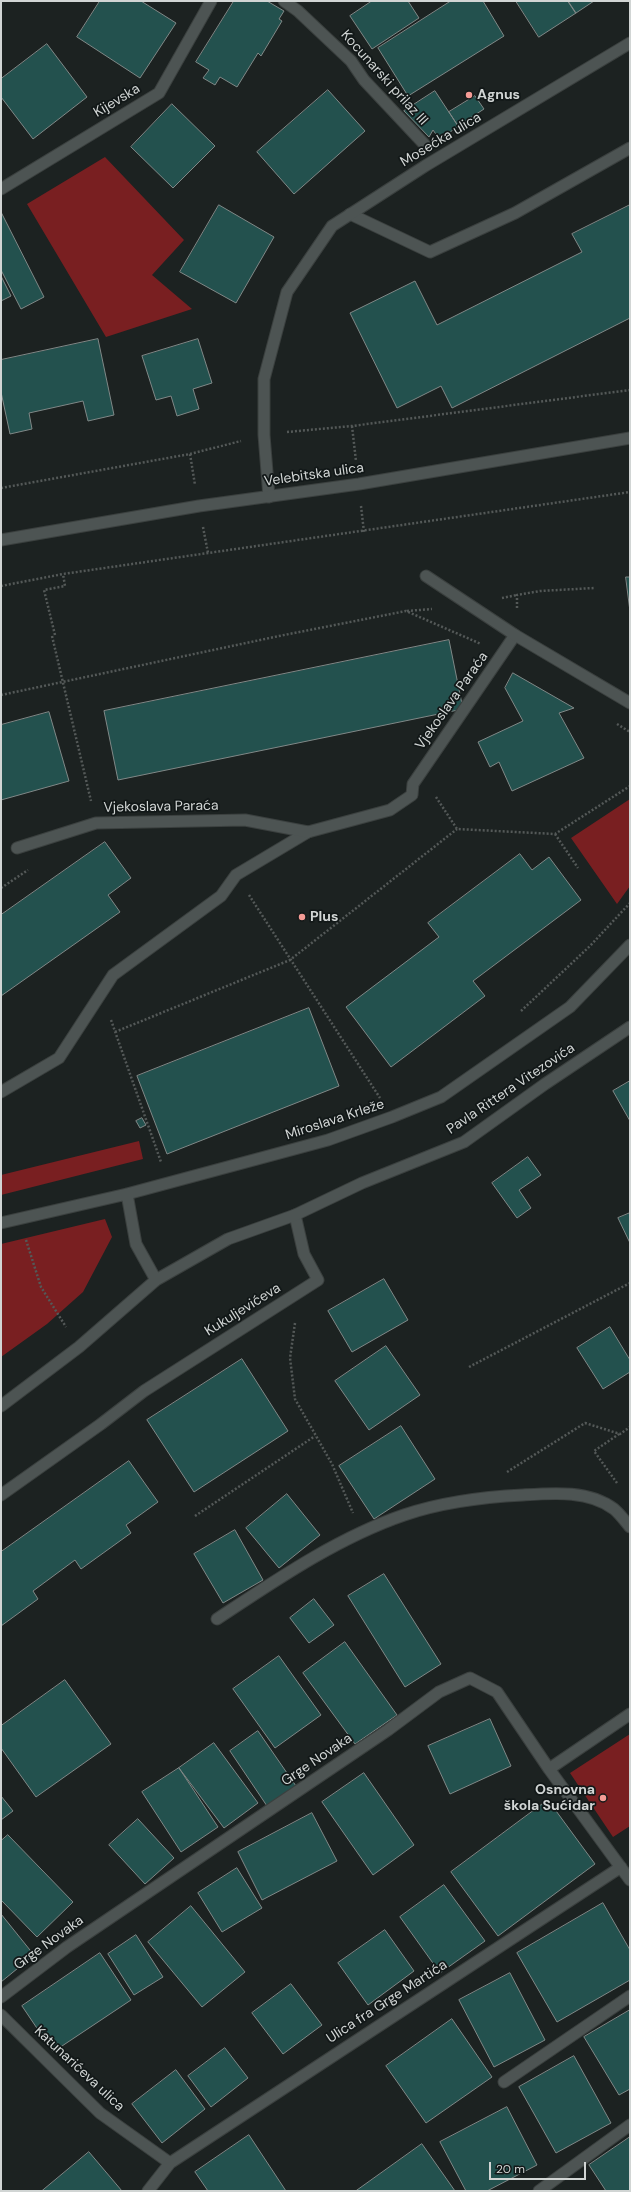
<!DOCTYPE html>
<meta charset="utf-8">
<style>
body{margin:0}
#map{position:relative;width:631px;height:2192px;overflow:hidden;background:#1c2221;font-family:"DM Sans",sans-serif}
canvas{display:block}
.frame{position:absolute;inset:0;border:2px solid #d1d5d4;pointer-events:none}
.scale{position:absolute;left:489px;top:2162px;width:97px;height:18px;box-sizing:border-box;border:2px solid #d1d5d4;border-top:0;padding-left:5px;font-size:12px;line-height:14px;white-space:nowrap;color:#d1d5d4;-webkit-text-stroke:3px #121818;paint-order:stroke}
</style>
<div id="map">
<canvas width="631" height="2192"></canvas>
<div class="frame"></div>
<div class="scale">20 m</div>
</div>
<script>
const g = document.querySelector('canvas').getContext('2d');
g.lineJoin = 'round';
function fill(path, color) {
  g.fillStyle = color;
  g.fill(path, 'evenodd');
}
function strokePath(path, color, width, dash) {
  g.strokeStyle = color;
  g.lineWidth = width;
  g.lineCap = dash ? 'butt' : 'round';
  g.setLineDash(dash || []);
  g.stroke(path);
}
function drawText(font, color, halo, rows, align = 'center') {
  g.font = font + ' "DM Sans",sans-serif';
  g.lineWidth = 3.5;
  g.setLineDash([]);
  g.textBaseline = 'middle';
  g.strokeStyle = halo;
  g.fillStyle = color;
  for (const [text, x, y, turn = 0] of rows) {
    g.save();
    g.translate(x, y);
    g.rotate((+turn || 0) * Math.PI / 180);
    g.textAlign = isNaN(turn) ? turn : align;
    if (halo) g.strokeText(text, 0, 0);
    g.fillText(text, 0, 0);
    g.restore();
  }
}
const green = new Path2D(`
 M 105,157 L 184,240 L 152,275 L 192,309 L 106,337 L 27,204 Z
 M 630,799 L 630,886 L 617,904 L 571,838 Z
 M 139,1141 L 143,1159 L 1,1195 L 1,1175 Z
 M 105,1219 L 112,1237 L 83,1292 L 47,1324 L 1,1357 L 1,1244 Z
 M 630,1734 L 630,1826 L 613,1837 L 570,1773 Z`);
const building = new Path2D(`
 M 100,1 L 141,1 L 176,23 L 140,78 L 77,37 Z
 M 234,1 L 267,1 L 284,11 L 279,19 L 282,21 L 261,56 L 258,53 L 237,87 L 220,77 L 215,85 L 203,78 L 209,70 L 196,62 Z
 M 372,1 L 408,1 L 419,18 L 372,49 L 350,16 Z
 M 451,1 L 483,1 L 504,36 L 408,96 L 378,48 Z
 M 516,1 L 568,1 L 576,13 L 539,37 Z
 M 568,1 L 594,1 L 576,13 Z
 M 47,44 L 87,97 L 33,139 L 1,97 L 1,79 Z
 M 328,90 L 365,131 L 294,194 L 257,152 Z
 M 435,91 L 458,126 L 440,140 L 433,130 L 429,137 L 404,111 Z
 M 475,96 L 484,109 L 458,126 L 449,112 Z
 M 172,104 L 215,146 L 173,188 L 131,147 Z
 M 219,205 L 274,237 L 236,303 L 180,272 Z
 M 630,205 L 630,318 L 452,408 L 441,386 L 397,408 L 350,313 L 415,281 L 437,325 L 582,252 L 572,234 Z
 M 1,212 L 44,297 L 21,309 L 1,270 Z
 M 1,276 L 11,296 L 1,301 Z
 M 98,339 L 114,415 L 88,421 L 83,401 L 29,413 L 32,429 L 10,434 L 1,392 L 1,360 Z
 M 198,339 L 212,383 L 193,389 L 199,409 L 177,416 L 171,396 L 156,400 L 142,356 Z
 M 626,577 L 630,577 L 630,611 Z
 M 449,640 L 463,709 L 118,780 L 104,711 Z
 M 513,673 L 574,708 L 559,713 L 584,758 L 512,791 L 499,762 L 490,767 L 478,742 L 523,721 L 505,688 Z
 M 49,712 L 69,781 L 1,800 L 1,725 Z
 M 105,842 L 131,878 L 108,895 L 120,912 L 1,996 L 1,915 Z
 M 520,854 L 532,870 L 549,857 L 581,900 L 473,981 L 485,996 L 391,1067 L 346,1007 L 439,937 L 428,923 Z
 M 309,1008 L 339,1086 L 167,1154 L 137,1076 Z
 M 630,1081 L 630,1121 L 613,1091 Z
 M 142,1118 L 146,1125 L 140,1128 L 136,1121 Z
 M 528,1157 L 541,1175 L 519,1190 L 531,1208 L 517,1218 L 492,1183 Z
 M 630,1213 L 630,1243 L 618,1218 Z
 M 384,1279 L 408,1320 L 352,1352 L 328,1311 Z
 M 610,1327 L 630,1360 L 630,1372 L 603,1389 L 577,1348 Z
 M 386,1346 L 420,1395 L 369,1430 L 335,1381 Z
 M 242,1359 L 288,1431 L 194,1492 L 147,1420 Z
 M 401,1426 L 435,1479 L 374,1519 L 339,1466 Z
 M 129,1461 L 158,1502 L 126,1525 L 131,1533 L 81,1569 L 75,1560 L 33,1591 L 38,1599 L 1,1626 L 1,1552 Z
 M 287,1494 L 320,1535 L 279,1568 L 246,1528 Z
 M 235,1530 L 263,1580 L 223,1603 L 194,1554 Z
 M 384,1574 L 441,1664 L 405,1687 L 348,1596 Z
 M 314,1599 L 334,1625 L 309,1643 L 290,1618 Z
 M 345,1642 L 397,1715 L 355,1744 L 303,1673 Z
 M 279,1656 L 321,1715 L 275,1748 L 233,1689 Z
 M 65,1680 L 111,1744 L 36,1797 L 1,1748 L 1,1726 Z
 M 490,1719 L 511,1766 L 450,1794 L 428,1746 Z
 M 258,1731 L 296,1786 L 267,1806 L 230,1751 Z
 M 214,1743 L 258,1803 L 224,1828 L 179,1768 Z
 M 179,1768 L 218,1827 L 181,1852 L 142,1792 Z
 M 364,1773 L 414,1845 L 373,1875 L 322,1802 Z
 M 1,1796 L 13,1811 L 1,1820 Z
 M 548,1800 L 595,1864 L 498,1936 L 451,1872 Z
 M 312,1813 L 337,1861 L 262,1900 L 238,1852 Z
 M 138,1819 L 174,1858 L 145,1884 L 109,1845 Z
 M 8,1835 L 73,1902 L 37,1937 L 1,1900 L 1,1841 Z
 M 237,1868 L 262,1908 L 222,1932 L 198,1893 Z
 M 444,1885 L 485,1941 L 440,1973 L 400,1917 Z
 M 603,1903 L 630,1950 L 630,1980 L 557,2022 L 517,1953 Z
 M 191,1906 L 245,1972 L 202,2007 L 148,1942 Z
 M 1,1914 L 34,1955 L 1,1982 Z
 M 385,1930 L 414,1971 L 368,2005 L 338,1963 Z
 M 136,1935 L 163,1977 L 134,1995 L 108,1954 Z
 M 100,1953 L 131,2000 L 53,2052 L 22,2006 Z
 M 510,1973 L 545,2040 L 494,2067 L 459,2000 Z
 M 291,1984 L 322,2025 L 283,2054 L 252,2013 Z
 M 630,2010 L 630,2089 L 619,2095 L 584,2037 Z
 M 452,2019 L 492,2077 L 426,2123 L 386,2066 Z
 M 225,2048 L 248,2078 L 211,2107 L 188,2076 Z
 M 574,2056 L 611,2123 L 556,2153 L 519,2087 Z
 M 176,2070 L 205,2109 L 162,2143 L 132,2104 Z
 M 507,2107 L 537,2165 L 487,2191 L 466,2191 L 440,2142 Z
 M 249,2135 L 286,2191 L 208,2191 L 195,2172 Z
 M 630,2137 L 630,2191 L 606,2191 L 589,2165 Z
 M 422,2144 L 455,2191 L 356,2191 Z
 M 89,2152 L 122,2191 L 42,2191 Z`);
const path = new Path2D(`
 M 352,426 L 356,461
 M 287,432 L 352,426 L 630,390
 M 190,454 L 195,485
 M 1,488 L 190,454 L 241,441
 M 361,506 L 364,532
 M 203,527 L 208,553
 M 1,586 L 63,574 L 630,492
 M 502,598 L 517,595
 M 517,608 L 517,595 L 540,591 L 594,588
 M 407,611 L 432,609
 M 55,635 L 44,590 L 65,586 L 63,574
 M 52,636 L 91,801
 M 1,695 L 279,636 L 406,611 L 481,644
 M 617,724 L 630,732
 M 436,797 L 457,829 L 555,834 L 630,786
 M 555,834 L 578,868
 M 1,888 L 28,870
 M 249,895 L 380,1098
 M 521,1011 L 590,946 L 630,903
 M 111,1020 L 161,1162
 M 115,1032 L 290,960 L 457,829
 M 26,1240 L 41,1287 L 66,1327
 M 295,1323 L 290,1358 L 295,1399 L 332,1464 L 353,1513
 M 469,1367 L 630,1283
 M 507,1472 L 585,1423 L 620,1434 L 630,1427
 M 617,1483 L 594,1451 L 619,1434
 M 195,1516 L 315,1436`);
const service = new Path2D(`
 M 350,214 L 430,252 L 515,213 L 630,148
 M 1,1092 L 59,1058 L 113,975 L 221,896 L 236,875 L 308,832 L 390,810 L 412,795 L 413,784 L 515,635
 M 1,1495 L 101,1424 L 144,1391 L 318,1280 L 304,1254 L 295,1215
 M 217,1619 C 276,1580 337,1538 404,1515 C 442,1502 483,1497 523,1495 C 553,1493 589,1490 614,1509 C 620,1514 625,1521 630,1527
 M 504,2082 L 630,1996`);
const pedestrian = new Path2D(`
 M 17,848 L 96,823 L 245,820 L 308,832`);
const minor = new Path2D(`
 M 284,1 L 298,11 L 351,61 L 364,80 L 425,145
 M 1,189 L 159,93 L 211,1
 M 269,497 L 264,435 L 264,379 L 287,292 L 332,226 L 425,166 L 630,43
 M 426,576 L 515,635 L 630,703
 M 127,1194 L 136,1244 L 156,1280
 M 1,1223 L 127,1194 L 328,1140 L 392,1117 L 441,1097 L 570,1007 L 630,945
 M 1,1406 L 79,1347 L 156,1280 L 228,1239 L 295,1215 L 362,1183 L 464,1142 L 545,1084 L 630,1027
 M 549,1769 L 630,1714
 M 1,1997 L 67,1947 L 388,1730 L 439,1692 L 470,1678 L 497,1692 L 549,1769 L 630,1880
 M 1,2015 L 100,2113 L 170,2163 L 148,2191
 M 170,2163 L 621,1867
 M 539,2191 L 630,2125`);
const tertiary = new Path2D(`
 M 1,540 L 199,506 L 359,484 L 630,438`);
const markers = [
 [469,95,4,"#f59c96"],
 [302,917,4,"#f59c96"],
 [603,1798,4,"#f59c96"]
];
const streetNames = [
 ["Kocunarski prilaz III",384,78,48],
 ["Kijevska",117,101,-31],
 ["Mosećka ulica",441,140,-31],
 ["Velebitska ulica",314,475,-8],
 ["Vjekoslava Paraća",452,701,-55],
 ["Vjekoslava Paraća",161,807,-1],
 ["Pavla Rittera Vitezovića",511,1089,-34],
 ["Miroslava Krleže",335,1120,-18],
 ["Kukuljevićeva",243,1310,-32],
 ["Grge Novaka",317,1760,-34],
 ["Grge Novaka",49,1943,-36],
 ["Ulica fra Grge Martića",387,2002,-33],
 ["Katunarićeva ulica",79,2069,43]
];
const poiNames = [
 ["Agnus",477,95],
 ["Plus",310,917],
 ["Osnovna",595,1790,"right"],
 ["škola Sućidar",595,1806,"right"]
];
fill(green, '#791f21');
fill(building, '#23514e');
strokePath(building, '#808887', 1);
strokePath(service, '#3b403f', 13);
strokePath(pedestrian, '#3b403f', 13);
strokePath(minor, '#3b403f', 13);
strokePath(tertiary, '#3b403f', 13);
strokePath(path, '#545958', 2.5, [2, 2]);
strokePath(service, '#4d5453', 11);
strokePath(pedestrian, '#4d5453', 11);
strokePath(minor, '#4d5453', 11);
strokePath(tertiary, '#4d5453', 11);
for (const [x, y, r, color] of markers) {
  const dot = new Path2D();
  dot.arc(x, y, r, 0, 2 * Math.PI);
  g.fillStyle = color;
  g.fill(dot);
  strokePath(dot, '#121818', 1.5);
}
drawText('14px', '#d1d5d4', '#121818', streetNames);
drawText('bold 14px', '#d1d5d4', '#121818', poiNames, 'left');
</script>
